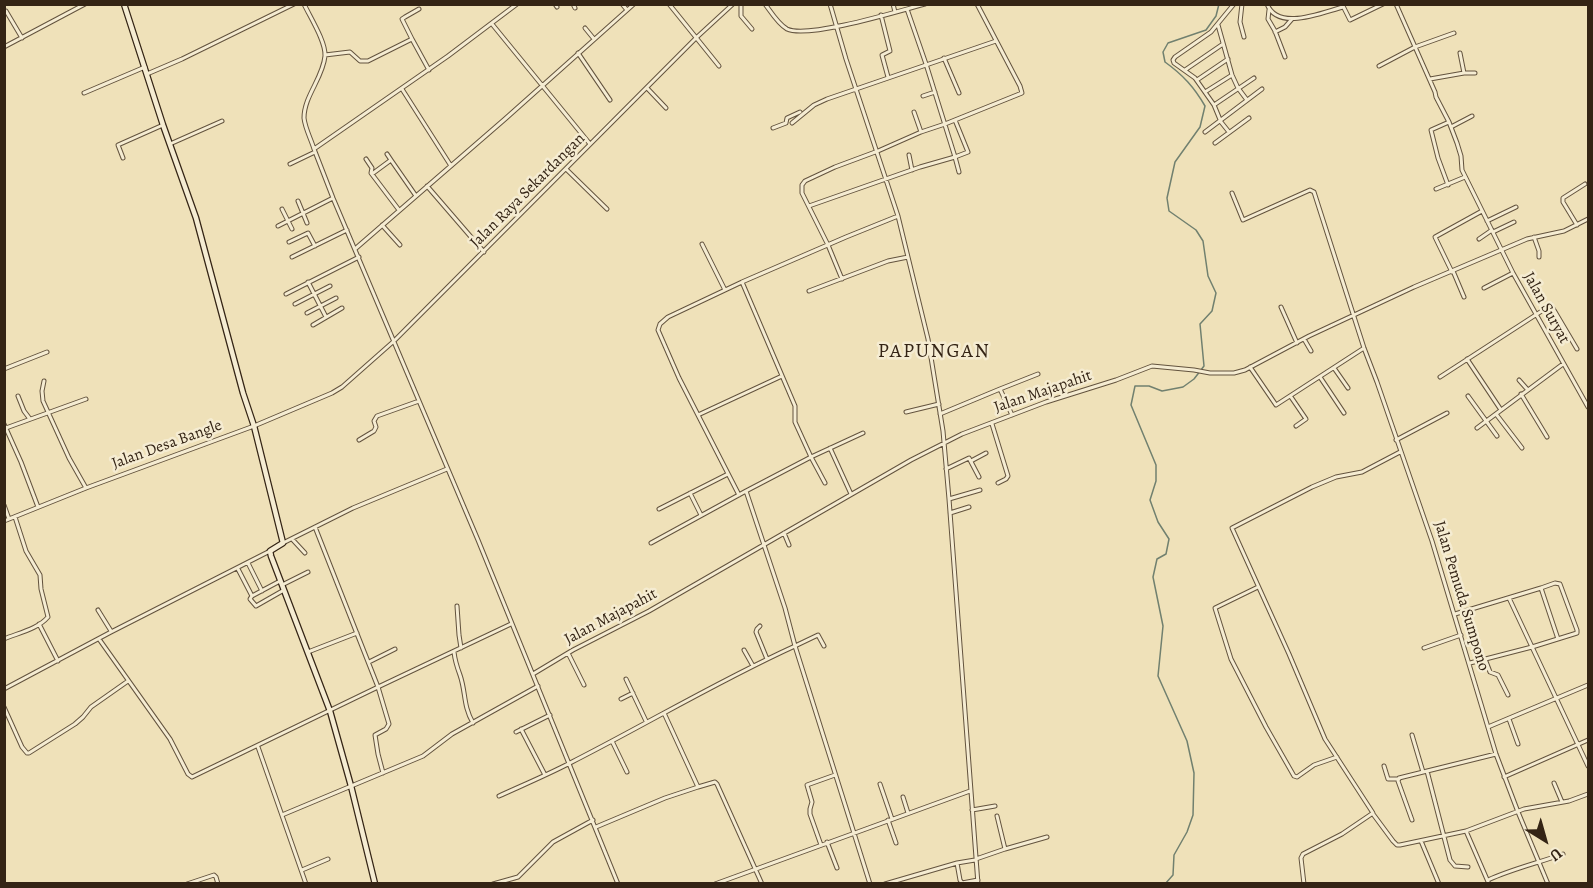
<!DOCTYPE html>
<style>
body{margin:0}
#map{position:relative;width:1593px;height:888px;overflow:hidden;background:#efe1b9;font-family:Alegreya,serif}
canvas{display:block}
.frame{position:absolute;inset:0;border:6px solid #342415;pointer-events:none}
.north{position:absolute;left:1515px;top:810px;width:60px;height:60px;-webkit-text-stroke:4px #f5ecd2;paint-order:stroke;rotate:143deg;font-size:16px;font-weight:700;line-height:24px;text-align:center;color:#342415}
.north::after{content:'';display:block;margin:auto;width:21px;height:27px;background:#342415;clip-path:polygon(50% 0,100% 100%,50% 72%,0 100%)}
</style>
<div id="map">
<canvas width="1593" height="888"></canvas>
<div class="frame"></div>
<div class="north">U</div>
</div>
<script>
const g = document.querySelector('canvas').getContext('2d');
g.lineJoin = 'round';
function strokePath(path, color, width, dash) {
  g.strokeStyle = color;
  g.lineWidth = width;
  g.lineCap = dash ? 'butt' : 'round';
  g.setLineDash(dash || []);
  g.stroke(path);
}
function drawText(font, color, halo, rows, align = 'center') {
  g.font = font + ' Alegreya,serif';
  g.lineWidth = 5;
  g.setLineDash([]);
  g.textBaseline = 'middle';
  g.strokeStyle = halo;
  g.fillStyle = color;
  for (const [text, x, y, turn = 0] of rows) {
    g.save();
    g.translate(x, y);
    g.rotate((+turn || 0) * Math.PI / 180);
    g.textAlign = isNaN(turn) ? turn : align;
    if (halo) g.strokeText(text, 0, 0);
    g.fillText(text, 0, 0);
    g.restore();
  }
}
const stream = new Path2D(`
 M 1165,884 L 1173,875 L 1174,855 L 1187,832 L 1193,815 L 1194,773 L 1187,741 L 1158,676 L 1163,626 L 1153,577 L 1157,559 L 1166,554 L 1169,539 L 1158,522 L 1150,500 L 1156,481 L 1156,465 L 1131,405 L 1135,386 L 1149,386 L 1162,391 L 1183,387 L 1194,379 L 1204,366 L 1200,324 L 1212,311 L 1216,293 L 1208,276 L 1203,241 L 1196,230 L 1169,211 L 1167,198 L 1175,162 L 1200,127 L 1205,106 C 1194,87 1183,75 1165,62 L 1163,52 L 1168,43 L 1206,30 L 1216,16 L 1219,4`);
const street = new Path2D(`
 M 304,4 C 310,17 326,42 325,56 C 323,78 304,96 304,118 C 305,128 311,139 314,149
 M 517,4 L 448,56 L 314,149 L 333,198 L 478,540 L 618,884
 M 555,4 L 557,7
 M 573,4 L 575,8
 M 622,4 L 627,10
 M 669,4 L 719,66
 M 741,4 L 741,16 L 752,29
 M 765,4 C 771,12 778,24 787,29 C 808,39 899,11 925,4
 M 830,4 L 846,59 L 898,216 L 928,339 L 943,431 L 949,499 L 978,884
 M 893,4 L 895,12
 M 1242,4 L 1240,22 L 1244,37
 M 1267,4 C 1278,32 1323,12 1343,7
 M 1342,4 L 1350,20 L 1383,4
 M 1396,4 L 1435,92 L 1436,97 L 1449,122 L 1457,143 L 1461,156 L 1462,170 L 1513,273 L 1588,407
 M 1269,10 L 1268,19 L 1275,31 L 1285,57
 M 6,11 L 22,38
 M 881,15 L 890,51 L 882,55 L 888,77
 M 492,24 L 590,144
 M 1218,25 L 1232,75 L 1238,88 L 1247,100
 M 585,28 L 594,39
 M 1275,32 L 1285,27 L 1292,19
 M 412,39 L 402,19 L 405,17 L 419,9
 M 4,47 L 85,4
 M 578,53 L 610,100
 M 1460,53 L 1464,73
 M 325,55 L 350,52 L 360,61 L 368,61 L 412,39 L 429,70
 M 944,58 L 959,93
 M 1379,66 L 1415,47 L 1454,33
 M 1185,70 L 1223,44
 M 147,74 L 182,59 L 294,4
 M 1430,79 L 1464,73 L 1475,73
 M 1197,80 L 1228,59
 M 647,88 L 666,108
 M 402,89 L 451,166
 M 1205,92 L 1232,75
 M 84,93 L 145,67
 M 923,96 L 935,92
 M 1214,105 L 1254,78
 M 914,112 L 921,132
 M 955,120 L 968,152 L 955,157 L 959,172
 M 792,123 L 814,105 L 827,99 L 996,41
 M 1451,127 L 1472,116
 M 773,128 L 786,123 L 787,118 L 800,112
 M 1205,132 L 1262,89
 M 1229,132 L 1221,122 L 1214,105 L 1195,78 L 1174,63 L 1173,60 L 1175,57 L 1211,32 L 1234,4
 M 1215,143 L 1249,118
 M 170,144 L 222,121
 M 387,154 L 391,160
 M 909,155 L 912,170
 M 123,158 L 118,145 L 163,125
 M 366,159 L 372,168 L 371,173 L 399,210
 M 290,164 L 315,152
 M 566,169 L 607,209
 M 372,174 L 391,160 L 416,196
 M 1448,185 L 1438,158 L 1431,130 L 1449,122
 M 427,186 L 484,252
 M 1436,189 L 1465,177
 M 1232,193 L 1243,220 L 1310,190 L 1314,192 L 1364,348 L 1377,382 L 1432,541 L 1496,754 L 1518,812 L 1548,884
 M 298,201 L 307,223
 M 809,206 L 920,167 L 955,157 L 926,64 L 907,9
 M 282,209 L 292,229
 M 1487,221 L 1516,207
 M 382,225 L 400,245
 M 1577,225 L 1563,202 L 1563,198 L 1585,184
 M 278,226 L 333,198
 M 1493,232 L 1514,222
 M 1534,237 L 1539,251 L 1539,257
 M 1479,239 L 1492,230
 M 289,242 L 308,233 L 315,246
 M 702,244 L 725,290
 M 355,249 L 505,119 L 634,4
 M 292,257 L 347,230
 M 1453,271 L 1464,297
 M 1452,272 L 1435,237 L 1482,211
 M 842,279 L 828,245 L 802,193 L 802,185 L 805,181 L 835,167 L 878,151 L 921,132 L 945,124 L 1022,93 L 1020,86 L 977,4
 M 308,282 L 326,317
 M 1484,288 L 1513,273
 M 809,291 L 888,261 L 908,257
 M 286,294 L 359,257
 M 295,304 L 330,286
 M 1281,307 L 1297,343
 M 307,313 L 336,298
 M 313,325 L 342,308
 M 1304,339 L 1311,351
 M 1467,359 L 1501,410
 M 1250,367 L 1276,405 L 1364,348
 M 1334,368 L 1348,388
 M 4,369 L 47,352
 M 1320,377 L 1344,413
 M 1440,377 L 1551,305 L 1577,349
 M 1519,380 L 1527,389
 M 44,381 L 42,391 L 43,401 L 69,458 L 86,488
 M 1000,389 L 1038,374
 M 1521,394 L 1547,437
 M 18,396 L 24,411 L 30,419
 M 1468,396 L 1497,436
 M 1291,397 L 1306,419 L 1296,426
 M 906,412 L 939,404
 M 940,414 L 1000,389 L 1012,415
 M 1496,414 L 1522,448
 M 698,415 L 782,376
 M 4,424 L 21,462 L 38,507
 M 992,424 L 1008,476 L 1006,479 L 998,483
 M 6,428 L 86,399
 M 1477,428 L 1563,364
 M 359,440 L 374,431 L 376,427 L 374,421 L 377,416 L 419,401
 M 1396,440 L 1447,413
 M 830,448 L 851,494
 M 971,461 L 986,453
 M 946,469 L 969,458 L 979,477
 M 825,483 L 811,457 L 863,433
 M 690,493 L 701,515
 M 739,495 L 679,378 L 658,330 L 660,324 L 668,317 L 742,282
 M 949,499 L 980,490
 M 4,505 L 9,519
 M 659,509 L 728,474
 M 950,513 L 969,507
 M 4,521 L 86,488 L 254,426 L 332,393 L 342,387 L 394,341 L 696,38 L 733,4
 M 315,527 L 353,508 L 447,469
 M 784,533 L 789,545
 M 292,539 L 305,553
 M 651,543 L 746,491
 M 248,563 L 262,591
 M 238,569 L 252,596
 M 280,581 L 252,596 L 250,599 L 256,606 L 284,590
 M 282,585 L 308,572
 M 1258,587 L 1215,608 L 1231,659 L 1266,727 L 1294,776 L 1297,777 L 1314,765 L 1337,757
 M 1509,598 L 1588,766
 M 457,606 L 459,635 L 461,648
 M 98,610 L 111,631
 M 1455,614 L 1541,588 L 1558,639
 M 39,624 L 58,661
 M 760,626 L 757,629 L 756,632 L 767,659
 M 4,639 C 18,633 38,629 48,617 L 41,589 L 40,575 L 26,551 L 15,517
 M 99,639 L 170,739 L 188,774 L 192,777 L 378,687 L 315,527 L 283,543
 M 824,646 L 818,635 L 795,646 L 870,884
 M 1424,648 L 1461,635
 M 744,650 L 753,666
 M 308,652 L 357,633
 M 454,652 C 455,661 457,667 460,675 C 466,692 463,706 473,723
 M 568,653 L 584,685
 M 1485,659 L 1490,672 L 1498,675 L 1508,695
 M 369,662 L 395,649
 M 1470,663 L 1532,647 L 1577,633 L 1577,630 L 1560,584 L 1555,583 L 1541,588
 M 533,674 L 573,650 L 649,611 L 911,460 L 962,434 L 1046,402 L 1116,380 L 1152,366 L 1194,370 L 1210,373 L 1234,373 L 1245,370 L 1309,336 L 1414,287 L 1527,239 L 1564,231 L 1588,219
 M 626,679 L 646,721
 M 4,689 L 111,632 L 270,551
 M 621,699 L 633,693
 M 4,707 L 22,747 L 27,753 L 29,753 L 75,724 L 83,717 L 91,707 L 128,681
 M 1509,719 L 1518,744
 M 1488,727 L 1588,685
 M 521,729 L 545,775
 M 516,732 L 550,715
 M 1412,735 L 1423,772
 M 612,741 L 627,772
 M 258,747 L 306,884
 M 1384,766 L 1388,779 L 1399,779
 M 1427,771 L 1450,860 L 1455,866 L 1468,867
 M 383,773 L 378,754 L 375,735 L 386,729 L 389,724 L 378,687 L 511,624
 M 1504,777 L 1588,740
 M 1554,783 L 1562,802
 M 880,784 L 892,819
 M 698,787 L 715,782 L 717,784 L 762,884
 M 499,796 C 523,785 547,775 570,763 C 645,725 718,681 795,646 L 785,608 L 746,491 L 811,457 L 795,422 L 795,406 L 742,282 L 846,237 L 898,216
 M 903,797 L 908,813
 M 972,810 L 995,806
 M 1373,814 L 1393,841 L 1397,845 L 1400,845 L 1466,831 L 1524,809 L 1569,801 L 1588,794
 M 282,815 L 423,756 L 452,734 L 538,686
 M 997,816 L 1005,849
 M 888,820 L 896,843
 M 1412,820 L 1398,781 L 1399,778 L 1496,754
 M 596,827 L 665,798 L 698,787 L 664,713
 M 1466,831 L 1489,884
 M 1421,841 L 1439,884
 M 827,842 L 837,868
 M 821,845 L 810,814 L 810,809 L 812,802 L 807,785 L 835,775
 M 976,859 L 1005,849 L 1047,837
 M 957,863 L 960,880 L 962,883 L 978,880
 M 302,870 L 328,859
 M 1488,880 C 1512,869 1538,863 1563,854
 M 187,884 L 214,875 L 216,877 L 218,884
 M 493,884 L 518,877 L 553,842 L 593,820
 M 715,884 L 970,791
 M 885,884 L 957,863 L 975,860
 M 1304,884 L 1301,858 L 1303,854 L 1342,834 L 1373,813 L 1325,739 L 1289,654 L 1232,528 L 1312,487 L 1336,477 L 1362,472 L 1400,452`);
const secondary = new Path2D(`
 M 124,4 L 163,125 L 196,218 L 243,393 L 254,426 L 283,543 L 270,551 L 271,556 L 330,711 L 351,786 L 375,884`);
const streetNames = [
 ["Jalan Raya Sekardangan",528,191,-45],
 ["Jalan Suryat",1546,308,61],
 ["Jalan Majapahit",1043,392,-19],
 ["Jalan Desa Bangle",167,445,-20],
 ["Jalan Pemuda Sumpono",1461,596,73],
 ["Jalan Majapahit",611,617,-28]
];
const quarterNames = [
 ["PAPUNGAN",934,352]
];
strokePath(stream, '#71806f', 1.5);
strokePath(street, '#63533e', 5);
strokePath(secondary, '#342415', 7);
strokePath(street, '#f5ecd2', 3);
strokePath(secondary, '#f5ecd2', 4.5);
drawText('16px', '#342415', '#f5ecd2', streetNames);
g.letterSpacing = '1.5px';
drawText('20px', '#342415', '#f5ecd2', quarterNames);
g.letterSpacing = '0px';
</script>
